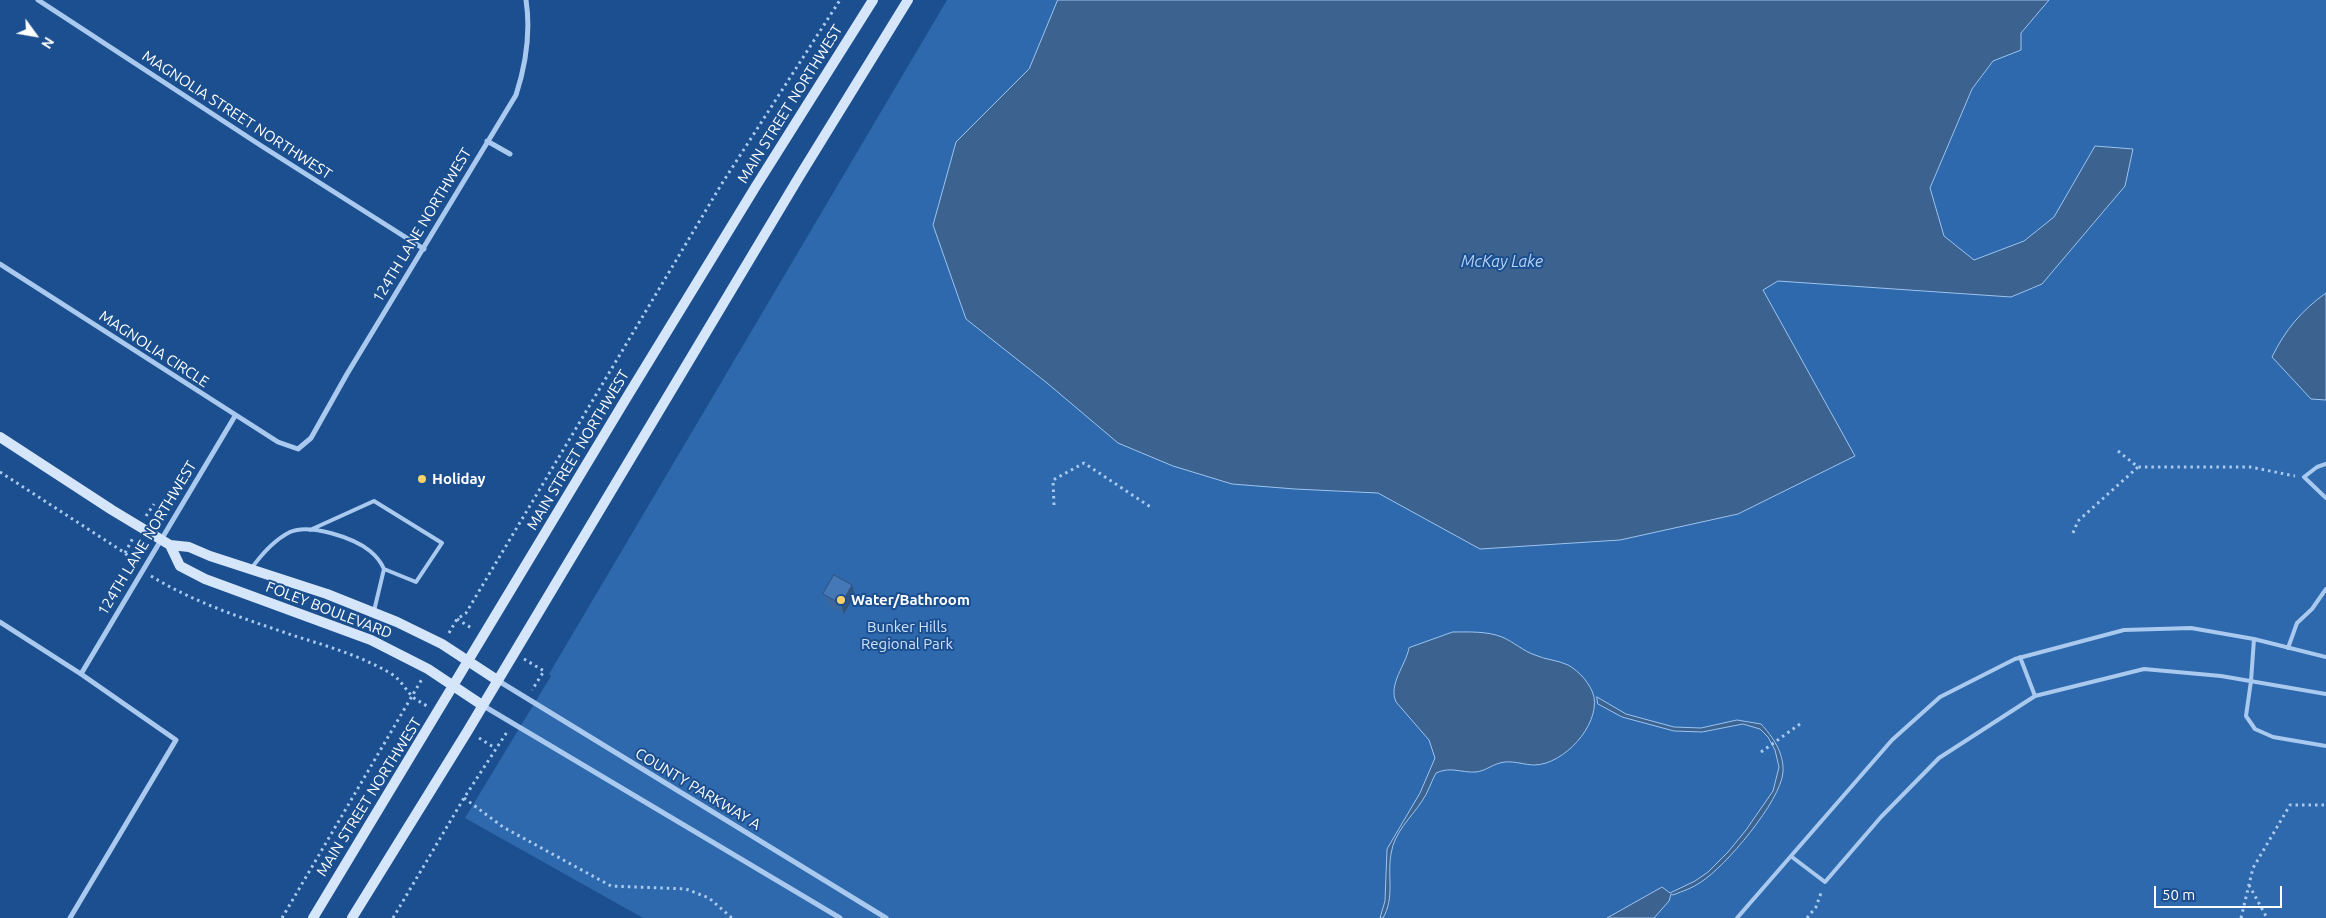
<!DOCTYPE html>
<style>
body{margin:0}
#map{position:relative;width:2326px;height:918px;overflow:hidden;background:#1b4f8f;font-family:Ubuntu,sans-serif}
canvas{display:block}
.north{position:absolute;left:10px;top:10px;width:50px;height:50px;-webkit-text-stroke:4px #1b4f8f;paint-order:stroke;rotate:122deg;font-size:14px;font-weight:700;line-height:20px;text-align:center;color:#fff}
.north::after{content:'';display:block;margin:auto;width:18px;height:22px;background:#fff;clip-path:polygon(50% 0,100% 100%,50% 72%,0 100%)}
.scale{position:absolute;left:2154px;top:886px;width:128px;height:22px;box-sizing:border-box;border:2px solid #fff;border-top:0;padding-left:6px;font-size:15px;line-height:18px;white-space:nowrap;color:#fff;-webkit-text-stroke:4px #1b4f8f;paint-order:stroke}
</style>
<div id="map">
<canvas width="2326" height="918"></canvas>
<div class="north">N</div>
<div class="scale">50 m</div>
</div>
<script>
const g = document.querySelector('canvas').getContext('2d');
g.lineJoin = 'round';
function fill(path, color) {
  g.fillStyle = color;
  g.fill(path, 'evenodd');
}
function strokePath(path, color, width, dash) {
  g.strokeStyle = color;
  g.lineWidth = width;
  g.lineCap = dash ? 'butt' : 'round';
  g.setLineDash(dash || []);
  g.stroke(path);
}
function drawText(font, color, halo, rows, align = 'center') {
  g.font = font + ' Ubuntu,sans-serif';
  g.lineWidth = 4;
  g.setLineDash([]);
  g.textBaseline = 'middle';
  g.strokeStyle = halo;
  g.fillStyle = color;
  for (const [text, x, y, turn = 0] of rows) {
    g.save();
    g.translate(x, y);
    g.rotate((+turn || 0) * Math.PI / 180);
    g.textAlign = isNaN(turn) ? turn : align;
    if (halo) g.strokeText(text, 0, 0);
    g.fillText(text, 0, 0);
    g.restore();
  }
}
const green = new Path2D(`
 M 947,0 L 1073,0 L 2026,291 L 2095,146 L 2055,217 L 2024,241 L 1974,260 L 1944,236 L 1930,188 L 1972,89 L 1993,61 L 2021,50 L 2021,33 L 2049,0 L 2326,0 L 2326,918 L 643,918 L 465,818 L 551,676 L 549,674 Z`);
const water = new Path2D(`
 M 1058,0 L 2049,0 L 2021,33 L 2021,50 L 1993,61 L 1972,89 L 1930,188 L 1944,236 L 1974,260 L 2024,241 L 2054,217 L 2095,146 L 2133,149 L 2125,186 L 2042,284 L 2011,297 L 1778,281 L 1763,290 L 1855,456 L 1738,514 L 1620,540 L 1480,549 L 1378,493 L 1295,489 L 1232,484 L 1173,466 L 1118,443 L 1047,383 L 966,319 L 933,225 L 956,142 L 1029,69 Z
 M 2326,293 L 2326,400 L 2311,399 L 2272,357 C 2285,330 2302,310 2326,293 Z
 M 1453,632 C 1469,632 1487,631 1502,637 C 1514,642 1523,651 1535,655 C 1546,660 1558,660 1568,665 C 1579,671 1591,684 1594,697 C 1599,726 1564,764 1535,765 C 1525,765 1515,761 1505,762 C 1494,763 1486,771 1476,772 C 1461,773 1451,766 1436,773 C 1431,782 1428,793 1422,801 C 1411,818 1394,832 1391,854 C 1387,876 1395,897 1383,918 L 1380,918 L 1385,901 L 1387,849 L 1420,793 L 1435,758 L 1429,740 L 1396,702 C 1388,684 1406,665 1409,648 Z
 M 1597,697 L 1626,714 L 1674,727 L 1701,728 L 1737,720 L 1761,724 C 1773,737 1784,753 1783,772 C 1781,801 1725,867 1701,882 C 1693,888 1683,891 1673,895 L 1671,894 L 1669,901 L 1654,918 L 1607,918 L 1662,887 L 1670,893 L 1695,881 L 1708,872 L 1728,852 L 1746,830 L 1773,791 L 1779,767 L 1775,750 L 1768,737 L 1760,729 L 1743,724 L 1702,732 L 1674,731 L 1622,717 L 1598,704 Z`);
const path = new Path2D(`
 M 2118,451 L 2138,467 L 2250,467 L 2295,476
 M 0,472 L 125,553 L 136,564
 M 1054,505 L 1053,480 L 1084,463 L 1152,508
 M 146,516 L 154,504
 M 2073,533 L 2078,521 L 2138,467
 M 125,553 L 134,536
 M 151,576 C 195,603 245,619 295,636 C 327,646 361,656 390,673 C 402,680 406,691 414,698 C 418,701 422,703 427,706
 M 457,619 L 473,629
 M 449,633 L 457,619 L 466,613 L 721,185 L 840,0
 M 524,659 L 544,671 L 532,690
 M 479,738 L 495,748
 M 1761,752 L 1800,724
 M 464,798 L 503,827 L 611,886 L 686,889 L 709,898 L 732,918
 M 2249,885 L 2267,918
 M 282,918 L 422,679
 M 393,918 L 464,798 L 507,732
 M 1807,918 L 1816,907 L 1822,890
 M 2241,918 L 2253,868 L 2290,805 L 2326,805`);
const lane = new Path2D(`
 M 2326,464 L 2317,467 L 2304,477 L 2326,498
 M 310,530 L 374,501 L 442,543 L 416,582 L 384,569
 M 251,569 C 261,555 274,540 290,532 C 310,523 354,538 370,551 C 376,556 381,562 384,569 L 374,611
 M 2254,639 L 2251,681 L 2246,716 L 2255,729 L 2273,737 L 2326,746
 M 2288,648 L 2297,623 L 2312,609 L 2326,589
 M 2020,657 L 2035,696
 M 1792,857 L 1825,882 L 1881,817 L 1939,758 L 2035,696 L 2144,669 L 2221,676 L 2326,694
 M 1737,918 L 1892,740 L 1940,697 L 2015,659 L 2124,630 L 2191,628 L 2254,639 L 2326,657`);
const street = new Path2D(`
 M 38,0 L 260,145 L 424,249
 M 487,141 L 510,154
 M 0,264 L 278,442 L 298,449 L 311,438 L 347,374 L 516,95 C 526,64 531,33 526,0
 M 0,622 L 81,674 L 176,740 L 70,918
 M 81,674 L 235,416
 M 497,680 L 886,918
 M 482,705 L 840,918`);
const secondary = new Path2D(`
 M 0,437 L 112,510 L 170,545 L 189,547 L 210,556 L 327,594 L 397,622 L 442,644 L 497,680
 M 170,545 L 180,566 L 205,579 L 371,640 L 428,669 L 482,705
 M 313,918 L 627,397 L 756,186 L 873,0
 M 352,918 L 467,732 L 799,177 L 908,0`);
const wall = new Path2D(`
 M 852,585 L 855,595 L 844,614 L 827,604 L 823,594 Z`);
const shadedWall = new Path2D(`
 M 852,585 L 855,595 L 844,614 L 841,604 Z`);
const building = new Path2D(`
 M 834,575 L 852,585 L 841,604 L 823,594 Z`);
const markers = [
 [422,479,5,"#ffd166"],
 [841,600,5,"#ffd166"]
];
const streetNames = [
 ["MAIN STREET NORTHWEST",790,104,-58],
 ["MAGNOLIA STREET NORTHWEST",237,115,33],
 ["124TH LANE NORTHWEST",422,225,-59],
 ["MAGNOLIA CIRCLE",154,349,33],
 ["MAIN STREET NORTHWEST",578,450,-59],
 ["124TH LANE NORTHWEST",147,538,-59],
 ["FOLEY BOULEVARD",329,610,21],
 ["COUNTY PARKWAY A",698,789,31],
 ["MAIN STREET NORTHWEST",369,797,-58]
];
const poiNames = [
 ["Holiday",432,479],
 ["Water/Bathroom",851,600]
];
const parkNames = [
 ["Bunker Hills",907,627],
 ["Regional Park",907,644]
];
const waterNames = [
 ["McKay Lake",1502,262]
];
fill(green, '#2e69ad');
fill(water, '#3c6290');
strokePath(water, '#9cc4f0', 1);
strokePath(path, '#a9c9ee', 3, [2.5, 4]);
strokePath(lane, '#a9c9ee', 4);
strokePath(street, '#a9c9ee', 5);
strokePath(secondary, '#d6e6fa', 10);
fill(wall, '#3a679d');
fill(shadedWall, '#305480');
fill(building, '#4478b7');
strokePath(building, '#305480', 1);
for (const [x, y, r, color] of markers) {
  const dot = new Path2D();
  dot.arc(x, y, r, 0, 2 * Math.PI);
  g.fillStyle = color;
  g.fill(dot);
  strokePath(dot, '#1b4f8f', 2);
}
drawText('15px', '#fff', '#1b4f8f', streetNames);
drawText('bold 15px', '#fff', '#1b4f8f', poiNames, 'left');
drawText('15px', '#cfe3fa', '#1b4f8f', parkNames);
drawText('italic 16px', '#b5d3f5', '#1b4f8f', waterNames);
</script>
